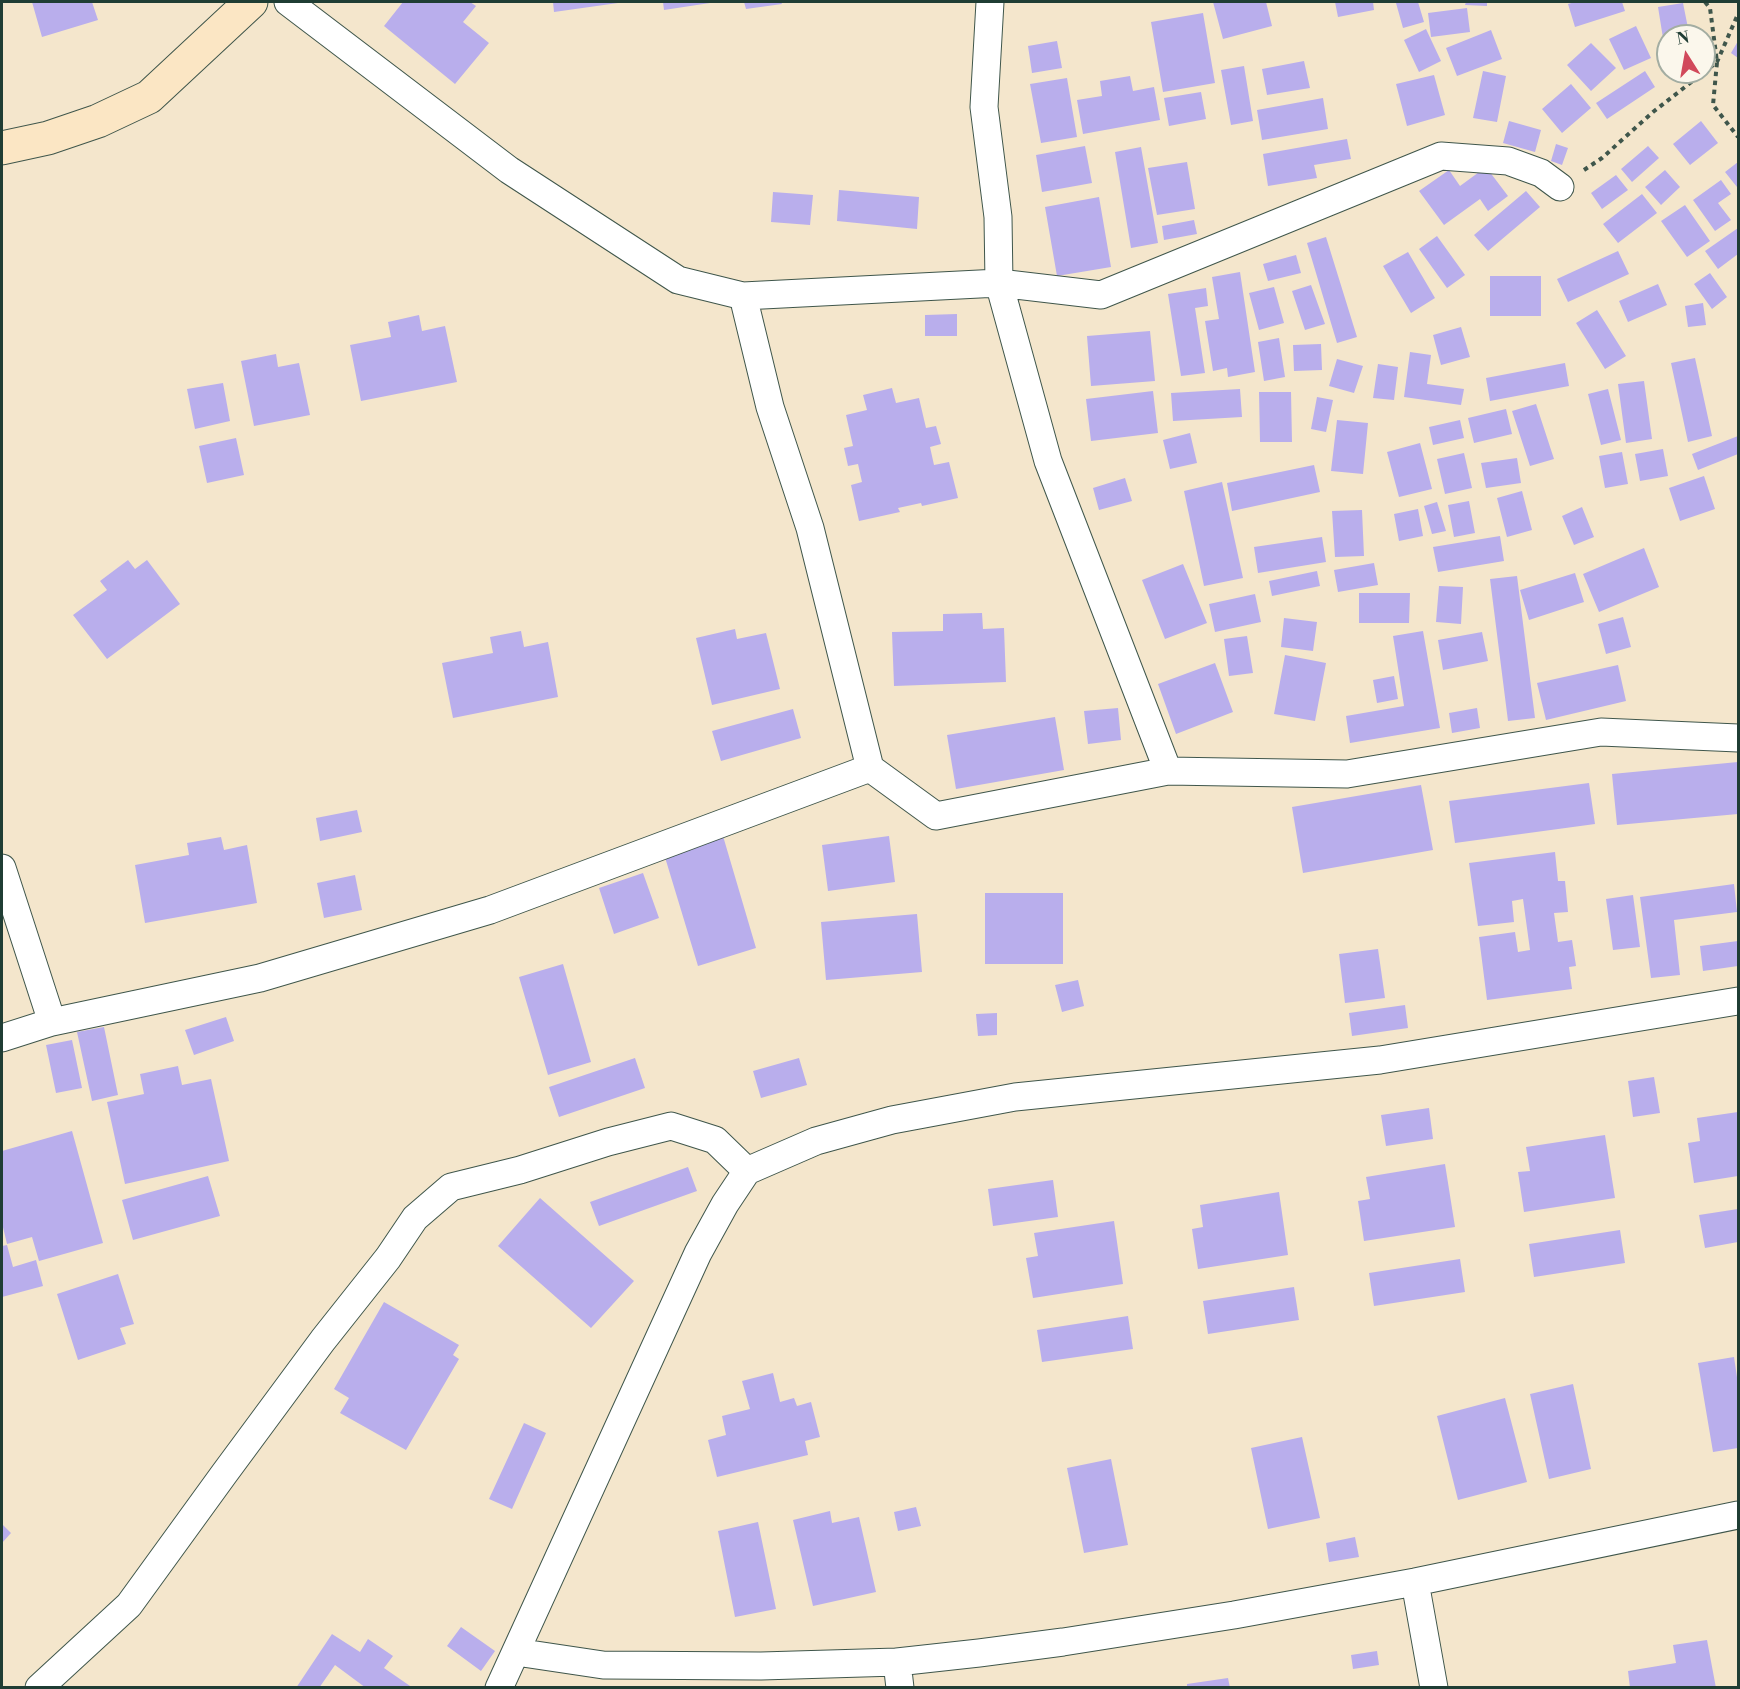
<!DOCTYPE html>
<style>
body{margin:0}
#map{position:relative;width:1740px;height:1689px;overflow:hidden;background:#f4e6cc;font-family:"Libre Bodoni",serif}
canvas{display:block}
.frame{position:absolute;inset:0;border:3px solid #1f3d34;pointer-events:none}
.north{position:absolute;left:1656px;top:24px;width:60px;height:60px;box-sizing:border-box;background:#fbf7ec;border:2px solid #a3ada2;border-radius:50%;rotate:349deg;font-size:16px;font-weight:700;line-height:24px;text-align:center;color:#1f3d34}
.north::after{content:'';display:block;margin:auto;width:21px;height:27px;background:#d1495b;clip-path:polygon(50% 0,100% 100%,50% 72%,0 100%)}
</style>
<div id="map">
<canvas width="1740" height="1689"></canvas>
<div class="frame"></div>
<div class="north">N</div>
</div>
<script>
const g = document.querySelector('canvas').getContext('2d');
g.lineJoin = 'round';
function fill(path, color) {
  g.fillStyle = color;
  g.fill(path, 'evenodd');
}
function strokePath(path, color, width, dash) {
  g.strokeStyle = color;
  g.lineWidth = width;
  g.lineCap = dash ? 'butt' : 'round';
  g.setLineDash(dash || []);
  g.stroke(path);
}
const building = new Path2D(`
 M 32,2 L 92,2 L 98,20 L 42,37 Z
 M 403,2 L 470,2 L 476,6 L 463,22 L 489,43 L 455,84 L 384,26 Z
 M 553,2 L 618,2 L 618,3 L 554,12 Z
 M 663,2 L 710,2 L 710,3 L 664,10 Z
 M 744,2 L 781,2 L 782,4 L 746,9 Z
 M 1213,2 L 1266,2 L 1272,26 L 1223,39 Z
 M 1335,2 L 1373,2 L 1374,10 L 1338,17 Z
 M 1401,2 L 1418,2 L 1424,22 L 1403,28 L 1396,3 Z
 M 1466,2 L 1487,2 L 1487,6 L 1465,5 Z
 M 1575,2 L 1622,2 L 1625,11 L 1575,27 L 1568,4 Z
 M 1683,3 L 1689,33 L 1663,38 L 1658,7 Z
 M 1467,8 L 1470,32 L 1431,37 L 1428,13 Z
 M 1203,13 L 1215,83 L 1163,92 L 1151,22 Z
 M 1636,26 L 1651,58 L 1624,70 L 1609,39 Z
 M 1426,29 L 1441,61 L 1419,72 L 1404,40 Z
 M 1491,30 L 1502,59 L 1457,76 L 1446,48 Z
 M 1057,41 L 1062,68 L 1032,73 L 1028,46 Z
 M 1738,41 L 1738,58 L 1731,53 Z
 M 1591,43 L 1616,68 L 1591,91 L 1567,65 Z
 M 1304,61 L 1310,88 L 1267,95 L 1262,69 Z
 M 1244,66 L 1253,121 L 1231,125 L 1221,70 Z
 M 1483,71 L 1506,76 L 1497,122 L 1473,118 Z
 M 1645,71 L 1655,87 L 1607,119 L 1596,103 Z
 M 1434,75 L 1445,115 L 1407,126 L 1396,84 Z
 M 1130,76 L 1133,91 L 1154,87 L 1160,120 L 1083,134 L 1077,100 L 1102,96 L 1100,81 Z
 M 1067,78 L 1077,137 L 1041,143 L 1030,84 Z
 M 1571,84 L 1591,108 L 1562,133 L 1542,109 Z
 M 1201,92 L 1206,119 L 1169,126 L 1164,98 Z
 M 1323,98 L 1328,129 L 1262,140 L 1257,110 Z
 M 1509,121 L 1541,130 L 1535,152 L 1503,143 Z
 M 1701,121 L 1718,143 L 1690,165 L 1673,144 Z
 M 1347,139 L 1351,159 L 1314,165 L 1317,178 L 1268,186 L 1263,154 Z
 M 1556,144 L 1568,148 L 1562,165 L 1551,161 Z
 M 1085,146 L 1092,183 L 1042,192 L 1036,155 Z
 M 1648,146 L 1659,158 L 1632,182 L 1621,169 Z
 M 1141,147 L 1158,243 L 1131,248 L 1115,152 Z
 M 1187,162 L 1195,209 L 1157,215 L 1148,168 Z
 M 1738,162 L 1738,186 L 1737,187 L 1725,172 Z
 M 1486,167 L 1508,196 L 1488,211 L 1480,199 L 1444,225 L 1419,191 L 1449,170 L 1460,186 Z
 M 1665,170 L 1680,187 L 1661,205 L 1645,187 Z
 M 1616,175 L 1628,190 L 1602,209 L 1591,193 Z
 M 1721,180 L 1731,194 L 1718,203 L 1731,220 L 1715,231 L 1693,200 Z
 M 839,190 L 919,197 L 917,229 L 837,221 Z
 M 1526,191 L 1540,207 L 1488,251 L 1474,235 Z
 M 773,192 L 813,195 L 810,225 L 771,222 Z
 M 1642,194 L 1657,213 L 1618,243 L 1603,224 Z
 M 1099,197 L 1111,267 L 1057,276 L 1045,207 Z
 M 1685,205 L 1710,241 L 1687,257 L 1661,221 Z
 M 1194,220 L 1197,234 L 1164,240 L 1162,226 Z
 M 1738,228 L 1738,254 L 1718,269 L 1705,251 Z
 M 1437,236 L 1465,275 L 1447,288 L 1419,249 Z
 M 1326,237 L 1357,337 L 1337,343 L 1307,243 Z
 M 1618,251 L 1629,274 L 1568,302 L 1557,279 Z
 M 1408,252 L 1435,298 L 1411,313 L 1383,266 Z
 M 1296,255 L 1301,273 L 1268,281 L 1263,264 Z
 M 1240,272 L 1255,372 L 1228,377 L 1227,368 L 1213,371 L 1205,321 L 1219,319 L 1212,277 Z
 M 1710,273 L 1727,297 L 1712,309 L 1694,284 Z
 M 1490,276 L 1541,276 L 1541,316 L 1490,316 Z
 M 1658,284 L 1667,305 L 1628,322 L 1619,301 Z
 M 1311,285 L 1325,324 L 1305,330 L 1292,291 Z
 M 1274,287 L 1284,323 L 1259,330 L 1249,293 Z
 M 1206,288 L 1208,306 L 1195,308 L 1205,373 L 1181,376 L 1168,294 Z
 M 1703,303 L 1706,325 L 1688,327 L 1685,306 Z
 M 1597,310 L 1626,356 L 1605,369 L 1576,323 Z
 M 957,314 L 957,336 L 925,336 L 925,315 Z
 M 419,315 L 422,331 L 445,326 L 457,382 L 361,401 L 350,345 L 391,337 L 388,322 Z
 M 1461,327 L 1470,357 L 1441,365 L 1433,335 Z
 M 1150,331 L 1155,381 L 1091,386 L 1087,336 Z
 M 1279,338 L 1285,377 L 1264,381 L 1258,342 Z
 M 1321,344 L 1322,370 L 1294,371 L 1293,345 Z
 M 1410,352 L 1431,355 L 1427,384 L 1464,389 L 1461,405 L 1404,397 Z
 M 276,354 L 278,367 L 299,363 L 310,415 L 254,426 L 241,361 Z
 M 1695,358 L 1712,436 L 1688,442 L 1671,363 Z
 M 1337,359 L 1363,366 L 1354,393 L 1329,386 Z
 M 1565,363 L 1569,386 L 1490,401 L 1486,378 Z
 M 1378,364 L 1398,367 L 1394,400 L 1373,398 Z
 M 1644,381 L 1652,439 L 1626,443 L 1618,384 Z
 M 223,383 L 230,421 L 195,429 L 187,389 Z
 M 892,388 L 896,403 L 919,398 L 926,428 L 936,426 L 941,444 L 930,447 L 934,465 L 949,462 L 958,498 L 922,506 L 921,503 L 898,508 L 900,512 L 859,521 L 851,485 L 862,482 L 858,464 L 848,466 L 844,448 L 853,446 L 846,415 L 867,410 L 863,395 Z
 M 1240,389 L 1242,417 L 1173,421 L 1171,393 Z
 M 1608,389 L 1621,440 L 1601,445 L 1588,394 Z
 M 1153,391 L 1158,433 L 1091,441 L 1086,399 Z
 M 1259,392 L 1291,392 L 1292,442 L 1260,442 Z
 M 1317,397 L 1333,400 L 1326,432 L 1311,429 Z
 M 1536,404 L 1554,459 L 1530,466 L 1512,411 Z
 M 1506,409 L 1512,434 L 1474,443 L 1468,418 Z
 M 1337,420 L 1368,423 L 1363,474 L 1331,471 Z
 M 1460,420 L 1464,438 L 1433,445 L 1429,427 Z
 M 1190,433 L 1197,463 L 1170,469 L 1163,440 Z
 M 1738,436 L 1738,454 L 1698,470 L 1692,454 Z
 M 236,438 L 244,475 L 207,483 L 199,446 Z
 M 1420,443 L 1432,489 L 1399,497 L 1387,452 Z
 M 1663,449 L 1668,476 L 1640,481 L 1635,454 Z
 M 1622,452 L 1628,484 L 1605,488 L 1599,456 Z
 M 1464,453 L 1472,488 L 1445,494 L 1437,459 Z
 M 1517,458 L 1521,483 L 1486,488 L 1481,463 Z
 M 1314,465 L 1320,492 L 1232,511 L 1227,483 Z
 M 1704,476 L 1715,509 L 1680,521 L 1669,488 Z
 M 1125,478 L 1132,501 L 1099,510 L 1093,488 Z
 M 1222,482 L 1243,578 L 1204,586 L 1184,491 Z
 M 1522,491 L 1532,530 L 1507,537 L 1497,498 Z
 M 1469,501 L 1475,533 L 1454,537 L 1448,505 Z
 M 1437,502 L 1446,531 L 1432,534 L 1424,506 Z
 M 1582,507 L 1594,537 L 1574,545 L 1562,516 Z
 M 1418,509 L 1423,536 L 1399,541 L 1394,514 Z
 M 1362,510 L 1364,556 L 1335,557 L 1332,511 Z
 M 1500,536 L 1504,561 L 1438,572 L 1433,547 Z
 M 1322,537 L 1326,562 L 1258,573 L 1254,547 Z
 M 1644,548 L 1659,587 L 1599,612 L 1583,574 Z
 M 128,560 L 135,569 L 147,560 L 180,604 L 107,659 L 73,615 L 107,590 L 100,581 Z
 M 1374,563 L 1378,585 L 1338,592 L 1334,570 Z
 M 1183,564 L 1207,623 L 1165,639 L 1142,580 Z
 M 1317,571 L 1320,586 L 1272,596 L 1269,581 Z
 M 1575,573 L 1584,602 L 1529,620 L 1520,590 Z
 M 1517,576 L 1535,718 L 1508,721 L 1490,579 Z
 M 1439,586 L 1463,587 L 1461,624 L 1436,622 Z
 M 1359,593 L 1410,593 L 1409,623 L 1359,623 Z
 M 1255,594 L 1261,622 L 1215,632 L 1209,604 Z
 M 982,613 L 983,629 L 1004,628 L 1006,682 L 894,686 L 892,632 L 943,631 L 943,614 Z
 M 1623,617 L 1631,647 L 1606,654 L 1598,624 Z
 M 1284,618 L 1317,622 L 1313,651 L 1281,647 Z
 M 735,629 L 737,639 L 766,633 L 780,689 L 712,705 L 696,638 Z
 M 521,631 L 524,647 L 548,642 L 558,697 L 453,718 L 442,663 L 493,653 L 490,637 Z
 M 1423,631 L 1440,728 L 1350,743 L 1346,716 L 1404,706 L 1393,636 Z
 M 1482,632 L 1488,661 L 1443,670 L 1438,640 Z
 M 1247,636 L 1253,673 L 1229,676 L 1224,639 Z
 M 1285,655 L 1326,663 L 1315,721 L 1274,714 Z
 M 1215,663 L 1233,712 L 1176,734 L 1158,684 Z
 M 1618,665 L 1626,701 L 1546,720 L 1537,683 Z
 M 1394,676 L 1398,699 L 1377,703 L 1373,680 Z
 M 1118,708 L 1121,740 L 1088,744 L 1084,711 Z
 M 1477,708 L 1480,728 L 1452,733 L 1449,713 Z
 M 793,709 L 801,738 L 721,761 L 712,731 Z
 M 1055,717 L 1064,770 L 956,789 L 947,735 Z
 M 1738,762 L 1738,814 L 1617,825 L 1612,774 Z
 M 1589,783 L 1595,824 L 1455,843 L 1449,801 Z
 M 1421,785 L 1433,850 L 1303,873 L 1292,807 Z
 M 357,810 L 362,832 L 320,841 L 316,818 Z
 M 723,836 L 756,948 L 698,966 L 664,854 Z
 M 889,836 L 895,882 L 828,891 L 822,845 Z
 M 221,837 L 224,850 L 247,845 L 257,903 L 145,923 L 135,865 L 189,855 L 187,843 Z
 M 1555,852 L 1558,881 L 1565,881 L 1568,912 L 1554,913 L 1558,942 L 1572,940 L 1576,966 L 1569,967 L 1572,989 L 1487,1000 L 1479,937 L 1515,932 L 1518,952 L 1530,950 L 1523,899 L 1512,901 L 1514,922 L 1478,926 L 1469,863 Z
 M 643,873 L 659,918 L 614,934 L 599,888 Z
 M 355,875 L 362,910 L 324,918 L 317,883 Z
 M 1734,884 L 1737,912 L 1674,920 L 1680,975 L 1651,978 L 1640,897 Z
 M 985,893 L 1063,893 L 1063,964 L 985,964 Z
 M 1633,895 L 1640,947 L 1613,950 L 1606,899 Z
 M 917,914 L 922,972 L 826,980 L 821,922 Z
 M 1738,941 L 1738,966 L 1703,971 L 1700,946 Z
 M 1378,949 L 1385,998 L 1345,1003 L 1339,954 Z
 M 563,964 L 591,1062 L 548,1075 L 519,977 Z
 M 1078,980 L 1084,1006 L 1062,1012 L 1055,985 Z
 M 1405,1005 L 1408,1028 L 1352,1036 L 1349,1013 Z
 M 997,1013 L 997,1035 L 978,1036 L 976,1014 Z
 M 226,1017 L 234,1041 L 194,1055 L 185,1030 Z
 M 104,1027 L 118,1095 L 92,1101 L 77,1032 Z
 M 72,1040 L 82,1088 L 56,1093 L 46,1045 Z
 M 635,1058 L 645,1088 L 559,1117 L 549,1087 Z
 M 799,1058 L 807,1085 L 761,1098 L 753,1071 Z
 M 178,1066 L 182,1085 L 211,1079 L 229,1161 L 125,1184 L 107,1102 L 144,1094 L 140,1074 Z
 M 1654,1077 L 1660,1113 L 1633,1117 L 1628,1081 Z
 M 1429,1108 L 1433,1139 L 1386,1146 L 1381,1115 Z
 M 1738,1112 L 1738,1176 L 1694,1183 L 1688,1143 L 1700,1141 L 1697,1118 Z
 M 72,1131 L 103,1243 L 39,1261 L 32,1237 L 7,1244 L 2,1223 L 2,1151 Z
 M 1605,1135 L 1615,1198 L 1524,1212 L 1518,1172 L 1530,1171 L 1526,1147 Z
 M 1445,1164 L 1455,1227 L 1364,1241 L 1358,1201 L 1370,1199 L 1366,1177 Z
 M 688,1167 L 697,1191 L 599,1226 L 590,1202 Z
 M 208,1176 L 220,1216 L 133,1240 L 122,1200 Z
 M 1053,1180 L 1058,1217 L 993,1226 L 988,1189 Z
 M 1279,1192 L 1288,1255 L 1198,1269 L 1192,1229 L 1203,1227 L 1200,1205 Z
 M 540,1198 L 634,1281 L 591,1328 L 498,1246 Z
 M 1738,1209 L 1738,1242 L 1705,1248 L 1699,1215 Z
 M 1114,1221 L 1123,1284 L 1033,1298 L 1026,1258 L 1038,1256 L 1034,1233 Z
 M 1620,1230 L 1625,1263 L 1534,1277 L 1529,1244 Z
 M 7,1245 L 13,1267 L 36,1260 L 43,1286 L 2,1297 L 2,1246 Z
 M 1460,1259 L 1465,1292 L 1374,1306 L 1369,1273 Z
 M 118,1274 L 134,1324 L 120,1328 L 126,1344 L 78,1360 L 57,1294 Z
 M 1294,1287 L 1299,1320 L 1208,1334 L 1203,1301 Z
 M 384,1302 L 459,1345 L 453,1355 L 459,1359 L 406,1450 L 340,1413 L 349,1398 L 334,1389 Z
 M 1128,1316 L 1133,1349 L 1042,1362 L 1037,1330 Z
 M 1734,1357 L 1738,1384 L 1738,1448 L 1713,1452 L 1698,1363 Z
 M 773,1373 L 780,1402 L 794,1398 L 797,1406 L 811,1402 L 820,1437 L 805,1441 L 808,1455 L 717,1477 L 708,1440 L 726,1435 L 722,1416 L 750,1409 L 742,1381 Z
 M 1573,1384 L 1591,1469 L 1549,1479 L 1530,1394 Z
 M 1505,1398 L 1527,1482 L 1458,1500 L 1437,1416 Z
 M 524,1423 L 546,1433 L 512,1509 L 489,1499 Z
 M 1302,1437 L 1320,1518 L 1268,1529 L 1251,1448 Z
 M 1111,1459 L 1128,1545 L 1084,1553 L 1067,1468 Z
 M 916,1507 L 921,1526 L 898,1531 L 894,1512 Z
 M 830,1511 L 832,1523 L 859,1517 L 876,1592 L 813,1606 L 793,1520 Z
 M 758,1522 L 776,1609 L 735,1617 L 718,1531 Z
 M 2,1524 L 11,1533 L 2,1543 Z
 M 1355,1537 L 1359,1557 L 1329,1562 L 1326,1543 Z
 M 461,1627 L 495,1651 L 481,1671 L 447,1646 Z
 M 332,1634 L 360,1652 L 368,1639 L 393,1656 L 384,1668 L 413,1688 L 366,1688 L 335,1665 L 319,1688 L 296,1688 Z
 M 1707,1640 L 1716,1688 L 1630,1688 L 1628,1671 L 1676,1663 L 1673,1645 Z
 M 1377,1651 L 1379,1665 L 1353,1669 L 1351,1655 Z
 M 1228,1678 L 1230,1688 L 1187,1688 L 1187,1684 Z`);
const path = new Path2D(`
 M 1705,2 L 1710,8 L 1717,62 L 1713,105 L 1738,137
 M 1584,170 L 1602,158 L 1653,112 L 1717,62 L 1738,14`);
const street = new Path2D(`
 M 288,2 L 509,170 L 678,280 L 743,296 L 999,283 L 1101,295 L 1441,156 L 1508,161 L 1541,173 L 1560,187
 M 990,2 L 984,107 L 998,217 L 999,283 L 1048,461 L 1168,771
 M 743,296 L 770,407 L 810,528 L 870,768 L 936,816 L 1168,771 L 1347,774 L 1601,732 L 1738,738
 M 2,868 L 52,1022
 M 2,1038 L 52,1022 L 260,978 L 490,910 L 870,768
 M 1415,1582 L 1434,1688
 M 516,1652 L 603,1665 L 761,1666 L 897,1662 L 979,1653 L 1063,1642 L 1234,1615 L 1415,1582 L 1738,1515
 M 897,1662 L 900,1688
 M 39,1688 L 129,1605 L 224,1474 L 323,1340 L 388,1258 L 415,1218 L 451,1187 L 520,1170 L 608,1142 L 671,1126 L 715,1140 L 747,1171
 M 499,1688 L 698,1253 L 725,1204 L 747,1171 L 816,1141 L 892,1120 L 1015,1097 L 1380,1060 L 1738,1001`);
const secondary = new Path2D(`
 M 2,148 L 48,138 L 98,121 L 149,97 L 251,2`);
fill(building, '#b9aeec');
strokePath(street, '#3f564b', 29);
strokePath(secondary, '#3f564b', 35);
strokePath(path, '#3f564b', 4, [4.5, 4.5]);
strokePath(street, '#fff', 27);
strokePath(secondary, '#fbe6c4', 33);
</script>
